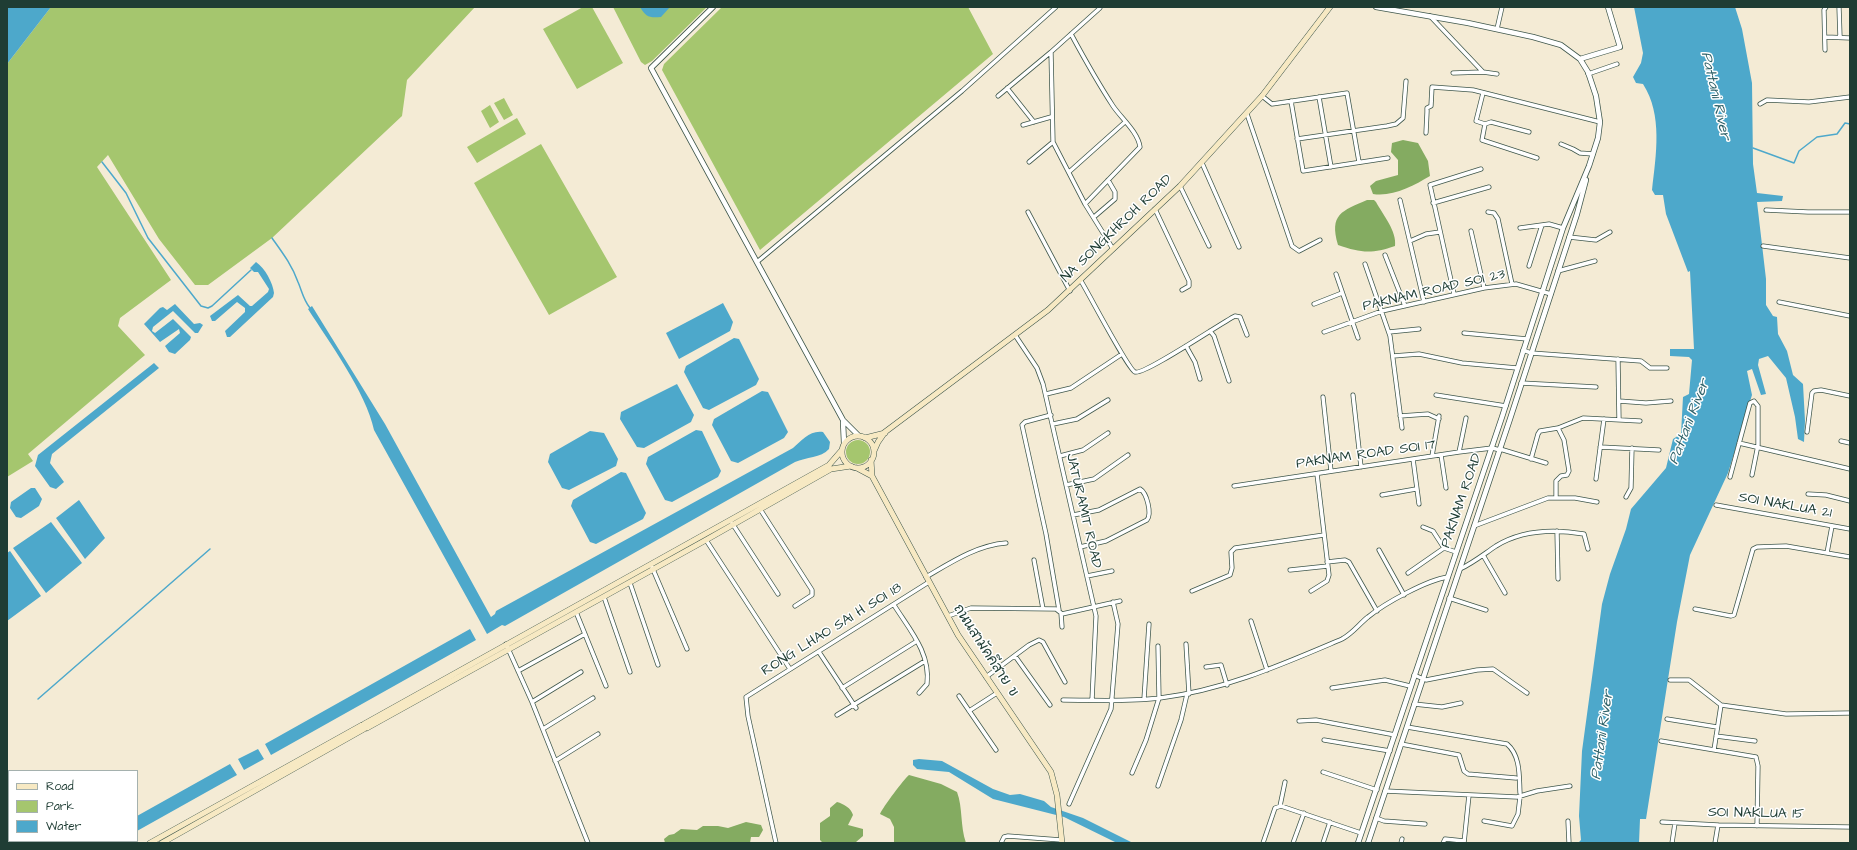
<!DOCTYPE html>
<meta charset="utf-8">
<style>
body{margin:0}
#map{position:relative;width:1857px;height:850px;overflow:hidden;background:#f4ebd5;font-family:"Architects Daughter",sans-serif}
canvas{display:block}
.frame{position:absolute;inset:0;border:8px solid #1f3d34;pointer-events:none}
.legend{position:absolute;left:8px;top:770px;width:130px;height:72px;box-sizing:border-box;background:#fff;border:1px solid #a5b1ae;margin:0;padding:5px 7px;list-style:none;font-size:12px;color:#1f3d34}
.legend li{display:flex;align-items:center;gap:8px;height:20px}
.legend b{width:20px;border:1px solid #a5b1ae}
</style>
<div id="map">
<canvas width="1857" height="850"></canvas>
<div class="frame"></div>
<ul class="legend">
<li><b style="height:5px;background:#f7e9c3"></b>Road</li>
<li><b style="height:11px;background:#a5c66e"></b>Park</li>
<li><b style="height:11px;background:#4da8cb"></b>Water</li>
</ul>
</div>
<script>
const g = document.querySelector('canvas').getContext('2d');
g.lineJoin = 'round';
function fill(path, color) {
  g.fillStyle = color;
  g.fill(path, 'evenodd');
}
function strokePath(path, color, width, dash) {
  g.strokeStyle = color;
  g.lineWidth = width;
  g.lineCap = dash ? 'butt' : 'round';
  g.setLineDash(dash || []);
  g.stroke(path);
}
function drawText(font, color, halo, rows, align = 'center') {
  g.font = font + ' "Architects Daughter","Playpen Sans Thai",sans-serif';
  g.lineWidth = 3;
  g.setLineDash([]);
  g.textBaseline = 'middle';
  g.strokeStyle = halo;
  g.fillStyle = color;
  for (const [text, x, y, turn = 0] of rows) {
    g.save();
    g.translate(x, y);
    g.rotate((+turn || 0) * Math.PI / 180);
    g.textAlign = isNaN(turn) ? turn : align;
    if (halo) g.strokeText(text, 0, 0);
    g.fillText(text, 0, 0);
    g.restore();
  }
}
const green = new Path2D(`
 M 51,7 L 475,7 L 407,80 L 402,116 L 272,238 L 208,285 L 195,285 L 159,239 L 108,155 L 97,167 L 171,280 L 120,318 L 118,326 L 145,355 L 28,454 L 33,461 L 7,477 L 7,64 Z
 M 583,7 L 592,7 L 623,63 L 577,89 L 543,29 Z
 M 613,7 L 707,7 L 652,61 L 645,65 L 641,62 Z
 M 722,7 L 968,7 L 993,54 L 760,250 L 662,70 L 664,64 Z
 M 504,98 L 513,115 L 504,120 L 494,103 Z
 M 490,105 L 499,122 L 490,128 L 481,111 Z
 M 517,118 L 526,134 L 477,163 L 467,147 Z
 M 541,144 L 617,277 L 549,315 L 474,183 Z
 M846 452a12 12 0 1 1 24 0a12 12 0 1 1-24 0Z`);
const forest = new Path2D(`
 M 1403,140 L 1418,143 L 1428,161 L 1430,176 C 1413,186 1393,197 1373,194 L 1370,186 L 1376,181 L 1398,175 L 1398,160 L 1391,152 L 1392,143 Z
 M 1367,200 L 1374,200 L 1376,202 C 1383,215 1397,231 1395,246 C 1372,254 1361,253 1338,245 C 1329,214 1342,211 1367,200 Z
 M 909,775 L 941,784 L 957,792 C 963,808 960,826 966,843 L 894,843 L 894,827 L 890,819 L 880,814 C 883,807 904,779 909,775 Z
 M 837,802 C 844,804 851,808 853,815 L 848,825 L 863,829 L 863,836 L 856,842 L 823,843 L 820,840 L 820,823 L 830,816 L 830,808 Z
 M 746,822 L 761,825 L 763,830 L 759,837 L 751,837 L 750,843 L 665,843 L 664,839 L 669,835 L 674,834 L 681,829 L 697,830 L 703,826 L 718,826 L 728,828 Z`);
const water = new Path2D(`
 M 7,7 L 51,7 L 7,64 Z
 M 640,7 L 670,7 L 661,17 C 649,18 646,17 640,7 Z
 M 1634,7 L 1735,7 L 1742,29 L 1752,83 L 1753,164 L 1757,193 L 1783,196 L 1782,201 L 1757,202 L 1766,279 L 1766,305 L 1773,316 L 1777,317 L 1778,334 L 1787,351 L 1793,375 L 1803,384 L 1805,421 L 1804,442 L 1798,439 L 1795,417 L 1786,378 L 1768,356 L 1759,359 L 1758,365 L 1766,394 L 1761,395 L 1752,369 L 1747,371 L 1752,395 L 1728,473 L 1690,555 L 1677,622 L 1646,819 L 1640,819 L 1639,843 L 1578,843 L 1581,840 L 1579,816 L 1582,751 L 1602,604 L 1610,574 L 1626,529 L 1631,509 L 1666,468 L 1673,439 L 1681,434 L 1683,397 L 1689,394 L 1692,360 L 1689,357 L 1670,356 L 1670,349 L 1694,349 L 1690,271 L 1688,272 L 1666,214 L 1663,195 L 1655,195 L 1652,190 C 1656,155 1663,115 1643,84 L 1636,83 L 1633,77 L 1641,63 L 1643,53 Z
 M 256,262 C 265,268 273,283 274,293 L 273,297 L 230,337 L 227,337 L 225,331 L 245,312 L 245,308 L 237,302 L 215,321 L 212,321 L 210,316 L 238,295 L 250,306 L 252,306 L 268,292 L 269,289 L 258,272 L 254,272 L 250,268 Z
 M 723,303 L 733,322 L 730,331 L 679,359 L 666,333 Z
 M 175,304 L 194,324 L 200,323 L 203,325 L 198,333 L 195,333 L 173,311 L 153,327 L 152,331 L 155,333 L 173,319 L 191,337 L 190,340 L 175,354 L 169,352 L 165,346 L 180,333 L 179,329 L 160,342 L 144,324 L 160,308 L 163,307 L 167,310 Z
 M 312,306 L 385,424 L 491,617 L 495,614 L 496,611 L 793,448 C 802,440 810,430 823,432 L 830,442 L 829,449 C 821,458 806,457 795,462 L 505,626 L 502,625 L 487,634 L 374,430 C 366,392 329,342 308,309 Z
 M 734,338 L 739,339 L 759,379 L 756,385 L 709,410 L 703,408 L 684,372 L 686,366 Z
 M 154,363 L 159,368 L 52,454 L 50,463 L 64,482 L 56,489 L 50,487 L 35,466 L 38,455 Z
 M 677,384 L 694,415 L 691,422 L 644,448 L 637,447 L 620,419 L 621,412 Z
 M 762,391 L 768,392 L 788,432 L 784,438 L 738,463 L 731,461 L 712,425 L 714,419 Z
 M 696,430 L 702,431 L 721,471 L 718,477 L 672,502 L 665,500 L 646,464 L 648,457 Z
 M 590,431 L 604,433 L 618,459 L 616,466 L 569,490 L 562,488 L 548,462 L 550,454 Z
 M 621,472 L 626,473 L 646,513 L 643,519 L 596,544 L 590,542 L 571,506 L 573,500 Z
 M 31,488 L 35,488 L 42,499 L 39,506 L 21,518 L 16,517 L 10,508 L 11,502 Z
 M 79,500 L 105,538 L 85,559 L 56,518 Z
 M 51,522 L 82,563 L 46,593 L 13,548 Z
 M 10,551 L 41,596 L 7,621 L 7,553 Z
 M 470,629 L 476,640 L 271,755 L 265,744 Z
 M 258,749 L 264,759 L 244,770 L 238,759 Z
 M 919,759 L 942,761 L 993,789 L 1010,795 L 1020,794 L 1044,801 L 1051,807 L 1083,818 L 1133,843 L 1117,843 L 1064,817 L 993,799 L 949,772 L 917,769 L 913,765 L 913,760 Z
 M 230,764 L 237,775 L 137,831 L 137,816 Z`);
const stream = new Path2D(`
 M 1753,148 L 1794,163 L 1799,151 L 1817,137 L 1837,134 L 1845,123 L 1850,124
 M 102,162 L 126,193 L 148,238 L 201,306 L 208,308 L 212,306 L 251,270
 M 272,238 C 282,252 292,265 298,282 C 302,291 303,299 310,308
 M 38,699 L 210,549`);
const minor = new Path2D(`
 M 1839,7 L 1840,37
 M 1100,8 L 1051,52 L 1053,142 L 1085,204 L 1113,249
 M 1430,16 L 1483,72 L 1497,74
 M 1497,29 L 1502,7
 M 1071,34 C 1084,58 1098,83 1113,106 C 1121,118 1138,132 1140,147 L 1085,204
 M 1826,37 L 1850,38
 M 1825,50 L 1824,10 L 1826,7
 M 1453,73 L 1483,72
 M 1588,74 L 1617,64
 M 1007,88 L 1034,122
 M 1483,93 L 1476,121 L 1485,124 L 1482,140 L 1537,158
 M 998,96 L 1051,52
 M 1262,96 L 1272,104 L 1347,93 L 1359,162
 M 1319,97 L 1331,167
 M 1291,101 L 1303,171 L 1388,158
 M 1760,104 L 1767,100 L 1809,102 L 1850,97
 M 1247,114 L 1292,246 L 1299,251 L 1320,240
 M 1485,124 L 1491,122 L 1529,132
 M 1023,125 L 1051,117
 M 1426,133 L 1427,112 L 1427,108 L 1431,106 L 1432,87 L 1473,90 L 1600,122
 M 1297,139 L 1387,126 L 1396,124 L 1403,118 L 1406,81
 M 1561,144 L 1573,149 L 1580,153 L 1593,154
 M 1029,162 L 1053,142
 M 1202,163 L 1239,247
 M 1069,172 L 1125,122
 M 1180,186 L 1209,246
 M 1400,200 L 1424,302
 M 1433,203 L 1489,187
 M 1155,209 L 1189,281 L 1189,286 L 1182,290
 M 1766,210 L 1808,212 L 1850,212
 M 1028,212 L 1070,291
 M 1488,212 L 1494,213 L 1498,219 L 1512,284
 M 1094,217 L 1115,199 L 1115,192 L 1108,180
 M 1520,228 L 1549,224 L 1563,228
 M 1471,231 L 1484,288
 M 1569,237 L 1596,240 L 1610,232
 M 1410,241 L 1426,234 L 1440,232
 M 1763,246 L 1850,258
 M 1385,255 L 1405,306
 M 757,262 L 962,91 L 1056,7
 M 1365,264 L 1390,336 L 1402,428
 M 1529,266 L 1542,225
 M 1558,271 L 1595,261
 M 1336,274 L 1358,338
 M 1081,281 C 1089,294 1128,369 1135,372 C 1143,376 1221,323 1235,316 L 1240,317 L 1247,335
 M 1454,294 L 1430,185 L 1481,169
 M 1779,302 L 1850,316
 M 1314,304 L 1342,293
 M 1210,331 L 1214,336 L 1229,381
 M 1324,332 L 1382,311 L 1484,288 L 1516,284 L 1551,294
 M 1389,332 L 1419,329
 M 1464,333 L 1527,339
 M 1015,335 L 1037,368 L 1043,384 L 1096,616 L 1092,700
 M 1186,346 L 1195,362 L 1200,379
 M 1523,350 L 1531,353 L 1641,361 L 1650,368 L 1667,368
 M 1393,356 L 1419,354 L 1462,363 L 1517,368
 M 1618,359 L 1619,420
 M 1521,383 L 1596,387
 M 1046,394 L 1071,388 L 1122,354
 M 1353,395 L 1361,467
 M 1436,395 L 1506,406
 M 1323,397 L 1331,471
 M 1619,401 L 1646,403 L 1671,401
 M 1051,415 L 1025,422 L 1022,425 L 1046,534 L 1059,610
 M 1400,416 L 1428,414 L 1439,419
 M 1053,424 L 1077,419 L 1108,400
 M 1807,432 L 1812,393 L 1814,391 L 1821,390 L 1850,396
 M 1841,441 L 1850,443
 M 1739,443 L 1850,469
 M 1600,447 L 1659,450
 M 1500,449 L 1546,463
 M 1459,452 L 1466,418
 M 1441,455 L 1446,488
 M 1060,456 L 1083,450 L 1108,433
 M 1432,456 L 1439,416
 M 1413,459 L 1419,504
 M 1531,459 L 1538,434 L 1540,431 L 1558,428 L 1583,418 L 1640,421
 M 1730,477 L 1750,403 L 1754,401 L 1758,406 L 1758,445 L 1752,475
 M 1596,479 L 1604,419
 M 1066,485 L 1094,479 L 1128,455
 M 1234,486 L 1459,452 L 1492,448 L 1500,450
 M 1808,494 L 1826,495 L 1850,501
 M 1382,495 L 1416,489
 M 1556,497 L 1556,481 L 1561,476 L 1567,475 L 1569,471 L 1564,440 L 1558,428
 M 1626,497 L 1631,488 L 1632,448
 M 1716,505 L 1850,529
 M 760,509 L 812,590 L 812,595 L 795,606
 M 1073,515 L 1099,510 L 1140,489 C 1147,493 1152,514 1147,520 L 1106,541 L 1080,547
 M 732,523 L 778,594
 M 1474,526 L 1548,498 L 1575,498 L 1597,502
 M 1423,527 L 1433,531 L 1444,548 L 1456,552
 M 1557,531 L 1558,579
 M 706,540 L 790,669
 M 1379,550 L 1404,595
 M 1827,553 L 1832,526
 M 1483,555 L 1505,593
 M 1034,560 L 1043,609
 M 1327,562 L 1345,560 L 1349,562 L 1377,611
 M 652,567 L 687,649
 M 1460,569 C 1473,563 1484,554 1496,546 C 1522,530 1554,529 1584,534 L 1588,549
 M 1290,570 L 1328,566
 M 1408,573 L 1444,548
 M 1087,576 L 1112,571
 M 926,577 C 950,563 977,545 1006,543
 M 630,583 L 658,665
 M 1192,591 L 1230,575 L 1232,568 L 1231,552 L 1235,548 L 1324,535
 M 1311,591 L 1327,581 L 1329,575 L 1317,474
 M 604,597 L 630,672
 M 1449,598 L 1486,610
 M 894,605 C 909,629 931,653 927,684 L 919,693
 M 1695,609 L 1731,616 L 1734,615 L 1753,549 L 1757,547 L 1786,546 L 1850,557
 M 576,612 L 606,686
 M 1062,614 L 1120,601
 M 948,616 L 971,608 L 1056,609 L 1061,613 L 1062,627
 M 1251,621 L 1267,670
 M 506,644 L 532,702 L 588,843
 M 1186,644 L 1189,694
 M 819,652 L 856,708
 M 1015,656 L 1050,705
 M 1206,667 L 1221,665 L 1227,685
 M 518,671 L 585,634
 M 1414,675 L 1426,680 L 1477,670 L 1493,669 L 1527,693
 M 986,677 L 1029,645 L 1039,640 L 1043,642 L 1065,682
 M 1670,680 L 1689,680 L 1721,705 L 1714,750
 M 842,688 L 917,641
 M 1332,688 L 1385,680 L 1410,686
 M 959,696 L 996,750
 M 1144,699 L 1149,624
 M 1063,700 C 1095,700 1128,702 1160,698 C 1225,690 1283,664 1342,639 C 1353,633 1359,624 1368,617 C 1385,603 1427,580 1448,577
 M 532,702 L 581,672
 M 1414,704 L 1442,707 L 1461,703
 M 1721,705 L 1786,714 L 1850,713
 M 969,711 L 997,693
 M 837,715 L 925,661
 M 1667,719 L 1717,727
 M 1299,721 L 1316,720 L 1395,735
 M 1407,727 L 1507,744 C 1521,756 1519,777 1520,793
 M 543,729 L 593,698
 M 1716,736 L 1755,741
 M 1324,740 L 1390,751
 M 1661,741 L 1756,757 L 1758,766 L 1757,826
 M 1401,744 L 1459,755 L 1464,771 L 1468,774 L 1516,778
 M 555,761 L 598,734
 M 1323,772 L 1377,790
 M 1132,773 L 1146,740 L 1159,698 L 1158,646
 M 1158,786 L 1181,720 L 1187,694
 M 1385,791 L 1517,797 L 1537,791 L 1570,786
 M 1069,804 L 1111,709 L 1118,624 L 1113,602
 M 1280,806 L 1285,782
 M 1376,818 L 1384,821 L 1425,824
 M 1484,821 L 1512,826 L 1518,814 L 1520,797
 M 1568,821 L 1569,843
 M 1662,822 L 1718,825 L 1850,827
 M 776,843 L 748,716 L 746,697 L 929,582
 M 1001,843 L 1004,837 L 1008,836 L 1061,840
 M 1263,843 L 1275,808 L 1281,806 L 1361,833
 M 1293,843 L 1304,813
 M 1323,843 L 1330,822
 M 1401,843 L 1402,839
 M 1443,843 L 1445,839 L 1464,841
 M 1464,843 L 1469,795
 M 1672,843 L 1675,823
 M 1715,843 L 1718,825`);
const tertiary = new Path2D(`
 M 713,7 L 651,68 L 843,420 L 859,436
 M 1580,59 L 1620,47 L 1608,7
 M 843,422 L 844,443
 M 1358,843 L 1502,417 L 1563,228 L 1589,166 L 1598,138 L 1600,122 L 1596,96 L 1588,72 L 1580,59 L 1561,45 L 1533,37 L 1468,23 L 1376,7
 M 1368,843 L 1510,419 L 1577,214 L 1586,180`);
const secondary = new Path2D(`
 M842 452a16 16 0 1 1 32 0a16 16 0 1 1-32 0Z
 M 865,438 L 885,433
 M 874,451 L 878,442 L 885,432 L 1048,310 L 1180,186 L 1262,96 L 1330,7
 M 871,460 L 872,476 L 958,635 L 1051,772 L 1057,795 L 1062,843
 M 857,468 L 872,476
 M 364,724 L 829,465 L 842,450
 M 367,728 L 706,540 L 831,469 L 851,466
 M 150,843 L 362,725
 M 162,843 L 364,729`);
const streetNames = [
 ["NA SONGKHROH ROAD",1117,229,-44],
 ["PAKNAM ROAD SOI 23",1434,291,-13],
 ["PAKNAM ROAD SOI 17",1366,455,-8],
 ["PAKNAM ROAD",1462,501,-71],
 ["SOI NAKLUA 21",1785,506,10],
 ["JATURAMIT ROAD",1083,511,77],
 ["RONG LHAO SAI H SOI 18",832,630,-32],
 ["ถนนสามัคคีสาย ข",985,651,57],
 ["SOI NAKLUA 15",1756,814,1]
];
const waterNames = [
 ["Pattani River",1715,96,77],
 ["Pattani River",1690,422,-69],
 ["Pattani River",1603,735,-82]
];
fill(green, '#a5c66e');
fill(forest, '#84ab61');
fill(water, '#4da8cb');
strokePath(stream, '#4da8cb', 1.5);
strokePath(minor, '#3f574c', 5);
strokePath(tertiary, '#3f574c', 6);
strokePath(secondary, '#3f574c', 6);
strokePath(minor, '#fff', 3.5);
strokePath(tertiary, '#fff', 4.5);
strokePath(secondary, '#f7e9c3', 5);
drawText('14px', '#1f3d34', '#fff', streetNames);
drawText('italic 15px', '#2f6269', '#fff', waterNames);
</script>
